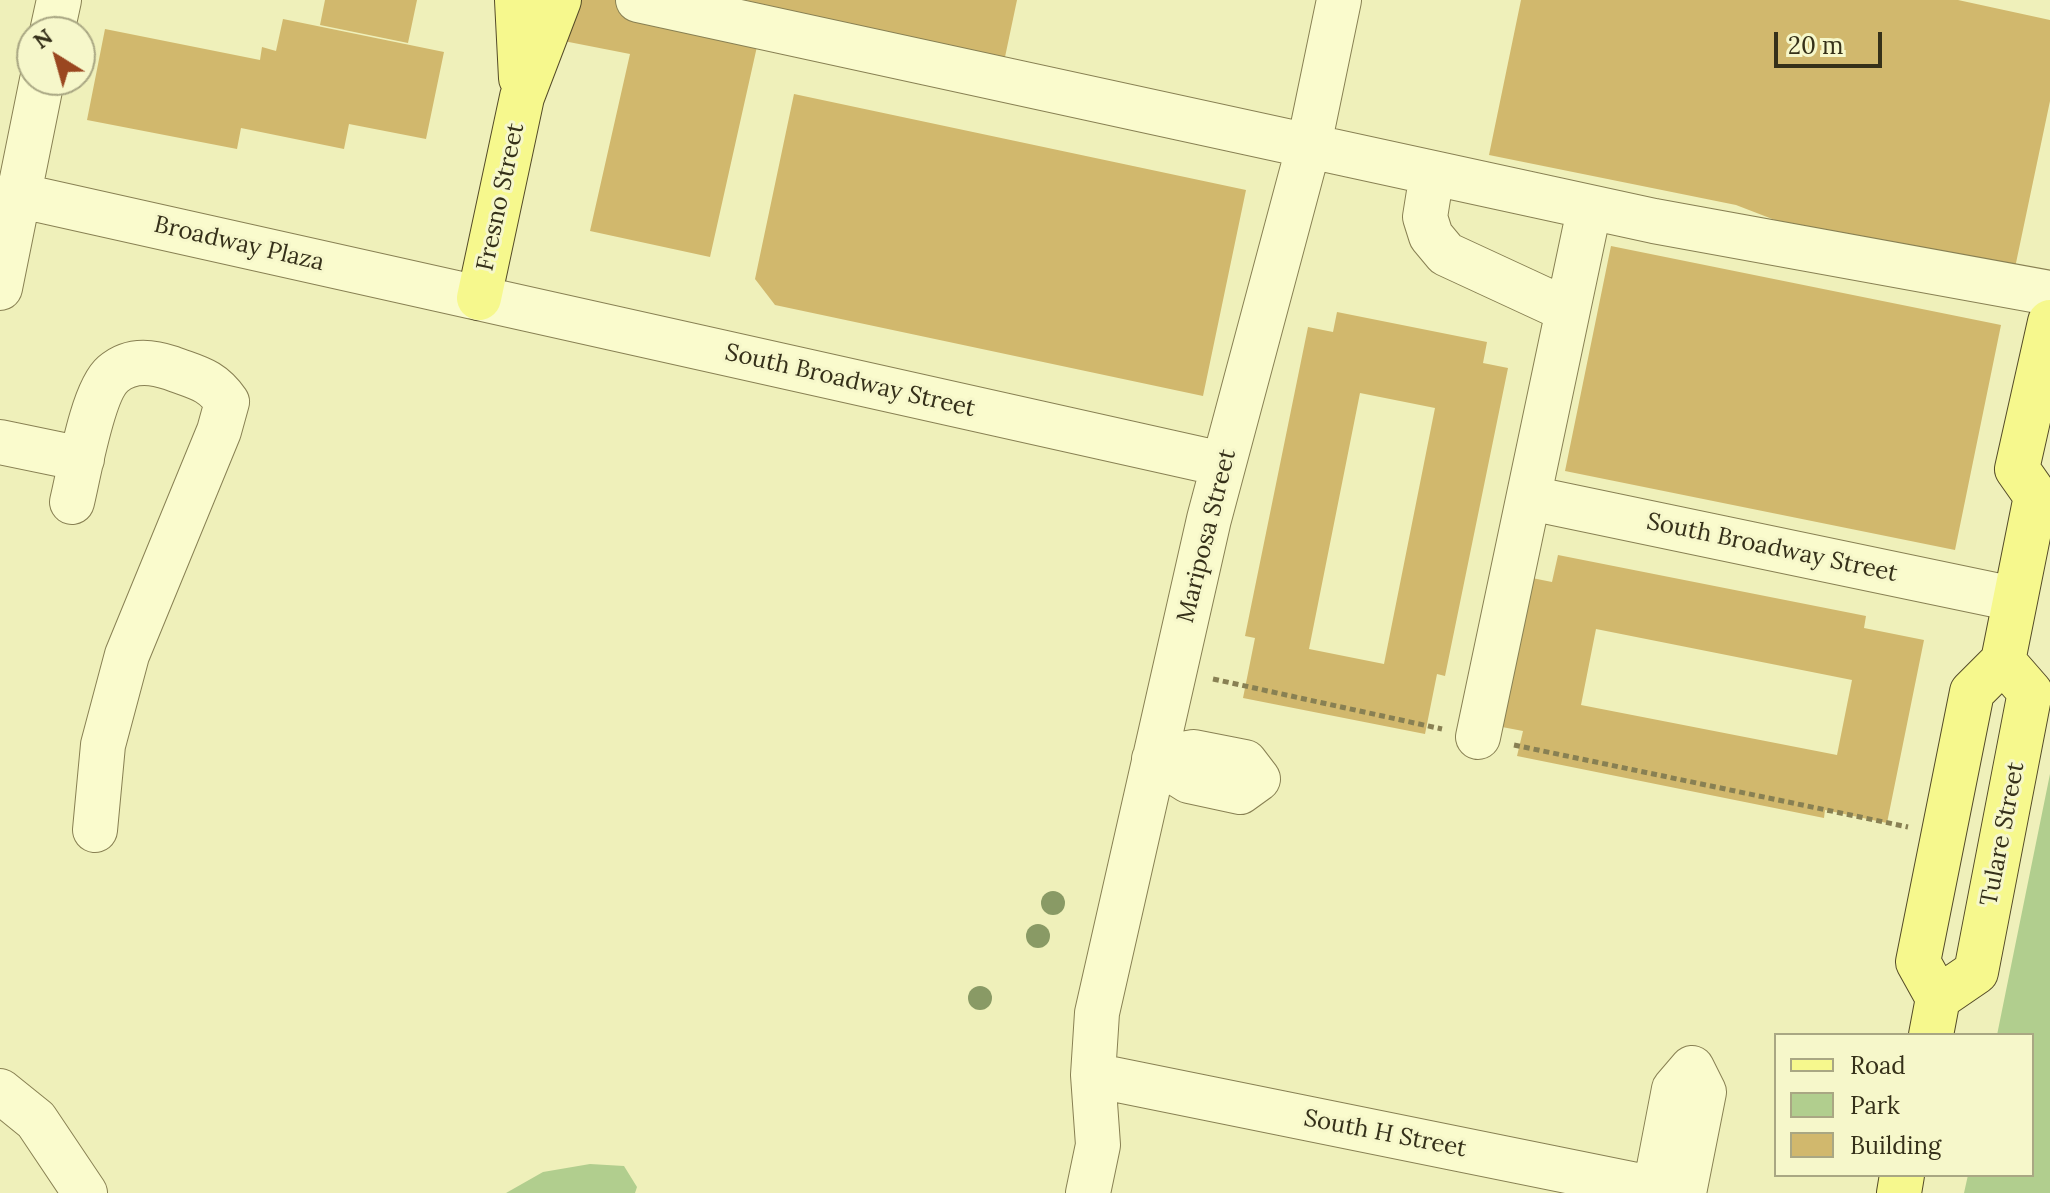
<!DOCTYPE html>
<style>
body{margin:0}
#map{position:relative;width:2050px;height:1193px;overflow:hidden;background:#eff0ba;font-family:Lora,serif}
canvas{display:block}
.legend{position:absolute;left:1774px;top:1033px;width:260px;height:144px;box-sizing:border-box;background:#f6f7ca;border:2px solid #a9a783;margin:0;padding:10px 14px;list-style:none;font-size:24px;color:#353019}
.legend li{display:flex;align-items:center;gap:16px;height:40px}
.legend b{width:40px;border:2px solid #a9a783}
.north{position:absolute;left:16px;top:16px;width:80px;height:80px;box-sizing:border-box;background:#f6f7ca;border:2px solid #a9a783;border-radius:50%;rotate:323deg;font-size:22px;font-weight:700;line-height:32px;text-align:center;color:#353019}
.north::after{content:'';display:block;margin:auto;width:28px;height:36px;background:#9a4720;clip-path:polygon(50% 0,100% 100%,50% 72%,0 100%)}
.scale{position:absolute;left:1774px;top:32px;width:108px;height:36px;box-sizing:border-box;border:4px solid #353019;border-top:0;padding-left:10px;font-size:24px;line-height:28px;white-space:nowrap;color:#353019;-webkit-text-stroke:6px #f6f7ca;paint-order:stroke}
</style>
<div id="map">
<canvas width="2050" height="1193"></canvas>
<ul class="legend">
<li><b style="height:10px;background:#f6f88d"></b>Road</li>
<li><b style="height:22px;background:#b1ce8e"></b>Park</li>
<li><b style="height:22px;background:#d1b86d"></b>Building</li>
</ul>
<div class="north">N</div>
<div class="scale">20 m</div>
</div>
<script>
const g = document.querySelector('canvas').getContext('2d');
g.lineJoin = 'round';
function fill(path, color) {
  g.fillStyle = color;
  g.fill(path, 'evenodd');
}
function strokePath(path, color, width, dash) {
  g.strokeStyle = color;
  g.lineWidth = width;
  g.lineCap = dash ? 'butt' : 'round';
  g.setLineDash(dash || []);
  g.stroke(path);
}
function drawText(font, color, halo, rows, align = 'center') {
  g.font = font + ' Lora,serif';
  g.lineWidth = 6;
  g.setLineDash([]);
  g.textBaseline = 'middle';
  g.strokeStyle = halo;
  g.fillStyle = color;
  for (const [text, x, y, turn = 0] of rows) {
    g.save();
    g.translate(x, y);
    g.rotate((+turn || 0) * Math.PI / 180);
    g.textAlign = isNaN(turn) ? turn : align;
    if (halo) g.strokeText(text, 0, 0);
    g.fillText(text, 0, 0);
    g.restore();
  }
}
const green = new Path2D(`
 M 2050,774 L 2050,1193 L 1964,1193 L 1968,1175 L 2032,1175 L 2032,1035 L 1997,1035 Z
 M 590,1164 L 624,1166 L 637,1187 L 635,1193 L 506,1193 L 543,1172 Z`);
const building = new Path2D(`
 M 325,0 L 417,0 L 408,43 L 320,25 Z
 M 540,0 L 641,0 L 758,42 L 710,257 L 590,231 L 630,54 L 533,35 Z
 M 745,0 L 1017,0 L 1005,57 L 845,25 Z
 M 1521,0 L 1958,0 L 2050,20 L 2050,101 L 2012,282 L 1806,232 L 1736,205 L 1489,155 Z
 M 283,19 L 444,52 L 426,139 L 349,124 L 344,149 L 241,128 L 237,149 L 87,120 L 105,29 L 260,60 L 262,47 L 276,51 Z
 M 794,94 L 1246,190 L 1203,396 L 775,305 L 755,279 Z
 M 1611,246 L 2001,325 L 1955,550 L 1565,471 Z
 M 1337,312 L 1487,342 L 1483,363 L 1508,368 L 1445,676 L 1437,674 L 1425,734 L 1243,698 L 1255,638 L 1245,636 L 1308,327 L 1333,332 ZM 1360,393 L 1435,408 L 1384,664 L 1309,649 Z
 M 1558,555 L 1866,616 L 1864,628 L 1924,640 L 1887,823 L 1825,810 L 1824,818 L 1517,756 L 1523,731 L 1502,727 L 1532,578 L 1552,582 ZM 1596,629 L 1852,680 L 1837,755 L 1581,705 Z`);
const path = new Path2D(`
 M 1213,679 L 1442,729
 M 1514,745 L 1908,827`);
const minor = new Path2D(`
 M 638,0 L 1654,221 L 2050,293
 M 52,32 L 59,0
 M 1432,173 L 1425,217 L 1431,236 L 1446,254 L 1567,310
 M 0,198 L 17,195 L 1222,464
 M 0,288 L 42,80
 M 0,442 L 82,459
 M 1530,498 L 2014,599
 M 72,502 C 79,474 92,392 113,374 C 130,359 151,361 171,368 C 197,378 211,379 227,402 L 219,431 L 127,655 L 103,745 L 95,830
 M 1478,737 L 1585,229
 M 1194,752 L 1245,762 L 1258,779 L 1240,792 L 1189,781 L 1154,759 Z
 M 1093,1075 L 1676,1193
 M 0,1091 L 36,1120 L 85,1193
 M 1655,1188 L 1674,1089 L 1692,1068 L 1704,1092 L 1684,1193
 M 1088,1193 L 1098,1145 L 1093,1075 L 1097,1013 L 1209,519 L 1309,145 L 1339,0`);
const major = new Path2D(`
 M 517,0 L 521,78
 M 479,298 L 522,97 L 559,0
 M 1938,998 L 1976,972 L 2030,692 L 2003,661
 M 1931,1035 L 1938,998 L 1918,962 L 1972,692 L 2003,661 L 2036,496 L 2017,469 L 2050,322
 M 1899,1193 L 1902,1175`);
const trees = [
 [1053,903],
 [1038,936],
 [980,998]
];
const streetNames = [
 ["Fresno Street",501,197,-78],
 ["Broadway Plaza",239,244,13],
 ["South Broadway Street",850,381,13],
 ["Mariposa Street",1207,536,-76],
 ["South Broadway Street",1772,548,12],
 ["Tulare Street",2003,834,-79],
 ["South H Street",1385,1134,11]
];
fill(green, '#b1ce8e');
fill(building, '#d1b86d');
strokePath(minor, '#888053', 46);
strokePath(major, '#544b28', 46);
strokePath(path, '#888053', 5, [6, 4]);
strokePath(minor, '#fafbcd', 44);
strokePath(major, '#f6f88d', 44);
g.fillStyle = '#899a65';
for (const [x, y] of trees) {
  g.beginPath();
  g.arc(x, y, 12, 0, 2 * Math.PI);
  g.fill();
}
drawText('24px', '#353019', '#f6f7ca', streetNames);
</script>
